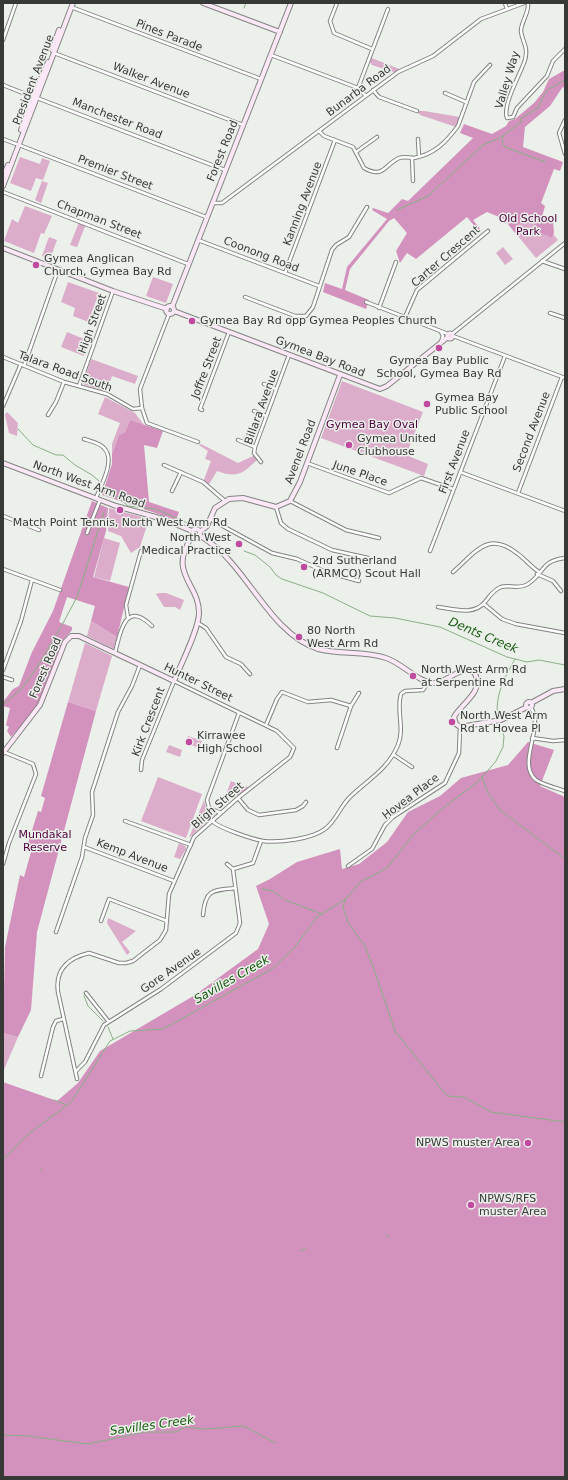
<!DOCTYPE html>
<style>
body{margin:0}
#map{position:relative;width:568px;height:1480px;overflow:hidden;background:#ecf0eb;font-family:"DejaVu Sans",sans-serif}
canvas{display:block}
.frame{position:absolute;inset:0;border:4px solid #373937;pointer-events:none}
</style>
<div id="map">
<canvas width="568" height="1480"></canvas>
<div class="frame"></div>
</div>
<script>
const g = document.querySelector('canvas').getContext('2d');
g.lineJoin = 'round';
function fill(path, color) {
  g.fillStyle = color;
  g.fill(path, 'evenodd');
}
function strokePath(path, color, width, dash) {
  g.strokeStyle = color;
  g.lineWidth = width;
  g.lineCap = dash ? 'butt' : 'round';
  g.setLineDash(dash || []);
  g.stroke(path);
}
function drawText(font, color, halo, rows, align = 'center') {
  g.font = font + ' "DejaVu Sans",sans-serif';
  g.lineWidth = 3;
  g.setLineDash([]);
  g.textBaseline = 'middle';
  g.strokeStyle = halo;
  g.fillStyle = color;
  for (const [text, x, y, turn = 0] of rows) {
    g.save();
    g.translate(x, y);
    g.rotate((+turn || 0) * Math.PI / 180);
    g.textAlign = isNaN(turn) ? turn : align;
    if (halo) g.strokeText(text, 0, 0);
    g.fillText(text, 0, 0);
    g.restore();
  }
}
const green = new Path2D(`
 M 369,57 L 402,70 L 396,73 L 372,65 L 368,59 Z
 M 417,111 L 424,111 L 460,117 L 456,127 L 420,115 Z
 M 20,157 L 40,164 L 42,158 L 50,161 L 43,180 L 36,178 L 31,191 L 10,183 Z
 M 42,181 L 48,183 L 41,203 L 35,200 Z
 M 545,192 L 537,214 L 558,240 L 536,258 L 504,219 Z
 M 25,206 L 52,216 L 44,234 L 41,233 L 34,253 L 4,241 L 12,219 L 18,223 Z
 M 79,222 L 86,224 L 77,247 L 70,245 Z
 M 49,237 L 57,240 L 50,259 L 42,256 Z
 M 503,247 L 513,259 L 505,265 L 496,253 Z
 M 153,277 L 173,284 L 166,303 L 146,296 Z
 M 68,282 L 99,293 L 91,314 L 99,317 L 96,325 L 73,316 L 75,308 L 61,302 Z
 M 67,332 L 89,341 L 84,356 L 61,347 Z
 M 91,359 L 138,376 L 135,384 L 112,376 L 106,392 L 83,384 Z
 M 342,381 L 423,412 L 406,455 L 428,464 L 424,476 L 321,438 Z
 M 105,397 L 135,413 L 144,425 L 130,420 L 125,432 L 119,435 L 112,454 L 112,444 L 120,423 L 98,414 Z
 M 7,412 L 18,423 L 17,436 L 9,433 L 5,415 Z
 M 201,444 L 238,463 L 255,455 L 258,459 C 243,473 238,479 217,471 L 208,486 L 203,482 L 211,461 L 205,459 L 208,451 L 199,445 Z
 M 109,508 L 149,519 L 140,547 L 131,553 L 121,536 L 108,531 Z
 M 104,538 L 120,543 L 110,581 L 94,577 Z
 M 159,593 L 166,593 L 184,600 L 180,610 L 175,607 L 164,607 L 156,594 Z
 M 91,621 L 117,637 L 114,649 L 87,636 Z
 M 85,643 L 112,656 L 96,711 L 68,702 Z
 M 188,736 L 202,741 L 199,748 L 186,743 Z
 M 169,745 L 182,750 L 180,757 L 166,752 Z
 M 158,777 L 202,794 L 186,838 L 141,821 Z
 M 231,781 L 250,788 L 240,796 L 227,792 Z
 M 204,800 L 206,808 L 215,814 L 189,838 Z
 M 179,843 L 185,846 L 186,849 L 180,859 L 174,857 Z
 M 108,918 L 136,931 L 122,942 L 130,952 L 127,955 L 107,923 Z
 M 3,1033 L 18,1037 L 3,1072 Z`);
const forest = new Path2D(`
 M 565,70 L 565,86 L 562,88 L 550,106 L 525,127 L 523,147 L 563,162 L 560,171 L 554,169 L 541,203 L 545,206 L 542,217 L 553,221 L 554,233 L 551,238 L 547,235 L 544,235 L 535,226 L 534,219 L 529,216 L 517,225 L 515,233 L 504,219 L 487,212 L 473,220 L 482,231 L 480,233 L 467,217 L 416,259 L 407,253 L 400,263 L 396,251 L 407,233 L 394,218 L 389,221 L 350,269 L 345,290 L 369,300 L 366,309 L 323,292 L 325,283 L 342,289 L 347,267 L 387,219 L 372,210 L 373,208 L 388,213 L 402,199 L 408,201 L 473,138 L 460,133 L 464,124 L 492,134 L 506,126 L 509,121 L 515,119 L 534,103 L 543,92 L 549,79 Z
 M 130,420 L 163,431 L 157,448 L 144,445 L 149,502 L 179,512 L 176,520 L 102,495 L 112,464 L 112,454 L 119,435 L 125,432 Z
 M 92,501 L 108,508 L 106,531 L 93,577 L 129,587 L 117,637 L 91,621 L 95,606 L 67,597 L 59,622 L 72,627 L 72,630 L 65,638 L 40,705 L 11,737 L 7,731 L 9,727 L 6,725 L 10,708 L 3,706 L 3,702 L 13,689 L 19,686 L 32,652 L 53,611 Z
 M 68,702 L 96,711 L 37,932 L 31,1010 L 18,1037 L 3,1033 L 5,947 L 20,875 L 24,877 L 31,852 L 26,850 L 38,811 L 41,812 L 45,798 L 41,796 Z
 M 528,742 L 554,750 L 540,786 L 565,797 L 565,1477 L 3,1477 L 3,1082 L 57,1101 L 78,1083 L 100,1051 L 195,995 L 258,949 L 269,924 L 256,886 L 270,879 L 297,862 L 340,849 L 342,869 L 359,864 L 387,842 L 408,812 L 440,796 L 461,778 L 508,765 Z`);
const stream = new Path2D(`
 M 244,8 L 246,3
 M 503,137 L 502,142 L 505,147 L 545,162
 M 397,210 L 428,196 L 483,145 L 503,136 L 521,122 L 520,119 L 538,108 L 544,95 L 549,89 L 565,80
 M 18,429 L 33,445 L 56,455 L 63,455 L 75,465 L 92,475 L 99,481
 M 104,486 L 128,506 L 156,509 L 194,526
 M 244,551 L 255,555 L 270,567 L 276,575 L 282,579 L 323,593 L 370,616 L 395,618 L 440,627 L 507,657 L 527,662 L 539,660 L 565,665
 M 62,625 L 77,597 L 104,512
 M 3,705 L 22,688 L 36,669 L 61,627
 M 498,718 C 494,696 505,677 515,659
 M 482,777 L 488,793 L 500,810 L 565,859
 M 262,889 L 273,891 L 283,899
 M 345,899 L 343,908 L 349,924 L 365,946 L 375,972 L 395,1031 L 447,1096 L 464,1097 L 491,1112 L 565,1122
 M 285,900 L 322,914
 M 84,996 L 88,1006 L 103,1021
 M 108,1027 L 113,1039
 M 54,1100 L 67,1105 L 72,1101 L 110,1041 L 130,1031 L 163,1029 L 272,969 L 295,947 L 317,917 L 347,898 L 360,882 L 387,868 L 413,835 L 443,808 L 479,781 L 496,761 L 503,747 L 504,736 L 498,721
 M 3,1160 L 27,1135 L 66,1106
 M 40,1169 L 42,1171
 M 386,1234 L 389,1238
 M 300,1251 L 306,1248
 M 3,1435 L 27,1436 L 88,1444 L 144,1432 L 176,1432 L 185,1427 L 205,1429 L 244,1426 L 275,1443`);
const street = new Path2D(`
 M 337,3 L 330,21 L 334,33 L 372,49
 M 505,3 L 507,9
 M 528,3 C 529,13 522,20 521,30 C 521,40 529,46 525,60 C 521,73 502,105 507,118 L 513,117 L 517,108 L 547,76 L 553,61 L 565,49
 M 71,7 L 261,79
 M 3,40 L 16,3
 M 54,53 L 243,125
 M 271,55 L 358,88 L 366,96
 M 3,85 L 33,97
 M 358,88 L 388,9
 M 373,90 L 379,97 L 417,111
 M 445,93 L 466,102
 M 37,98 L 225,170
 M 565,120 L 559,133 L 565,154
 M 319,131 L 324,136 L 353,147 L 364,168 C 384,179 384,165 399,158 C 404,156 409,158 414,158 C 435,154 446,142 458,126 L 474,82 L 490,65
 M 3,139 L 16,144
 M 418,139 L 419,157
 M 19,145 L 206,217
 M 356,152 L 377,137
 M 412,158 L 413,181
 M 3,192 L 188,264
 M 212,203 L 222,203 L 398,72 L 433,56 L 481,19 L 524,3
 M 198,240 L 319,286
 M 542,261 L 565,269
 M 285,273 L 335,140
 M 245,297 L 295,316 L 306,316 L 313,307 L 332,250 L 336,245 L 349,237 L 367,207
 M 366,302 L 448,334
 M 379,308 L 396,262
 M 550,313 L 565,318
 M 169,314 L 140,389 L 142,408 L 147,423 L 198,442
 M 405,317 L 417,290 L 488,231
 M 441,332 L 443,336 L 441,342
 M 452,334 L 565,243
 M 453,336 L 565,378
 M 3,357 L 64,382 L 107,394 L 133,409 L 142,408
 M 24,366 L 58,270
 M 264,384 L 276,389
 M 79,386 L 113,291
 M 3,406 L 21,364
 M 202,410 L 200,409 L 229,332
 M 254,411 L 266,416
 M 48,415 L 56,402 L 64,382
 M 84,439 C 90,441 100,443 104,448 C 116,460 101,485 96,498
 M 238,440 L 255,447
 M 261,462 L 254,453 L 255,447 L 289,355
 M 307,463 L 389,493 L 421,478 L 453,489
 M 164,465 L 203,482 L 225,501
 M 460,472 L 565,511
 M 172,491 L 181,472
 M 518,493 L 562,377
 M 290,501 L 346,530 L 379,538
 M 276,507 L 281,523 L 288,529 L 332,550 L 368,558
 M 3,516 L 39,530
 M 210,519 L 272,553 L 297,559 L 326,572 L 359,581
 M 87,533 L 100,500
 M 430,551 L 505,356
 M 3,569 L 60,590
 M 453,572 C 476,552 488,530 518,554 C 525,559 531,567 539,572
 M 537,574 L 553,581 L 561,591
 M 484,604 L 502,619 L 516,624 L 565,633
 M 438,607 C 453,609 474,616 485,602 C 490,596 493,590 501,587 C 510,584 519,590 528,584 C 545,573 540,561 565,558
 M 128,618 L 126,605 L 141,551
 M 198,623 L 206,628 L 226,657 L 241,664 L 250,674
 M 115,653 C 120,633 125,599 152,626
 M 3,670 L 21,621 L 32,580
 M 3,677 L 12,680
 M 531,708 C 545,726 516,764 536,780 C 544,785 556,788 565,791
 M 266,725 L 277,699 L 282,692 L 308,702 L 331,700 L 351,706 L 359,693
 M 532,738 L 553,741 L 565,740
 M 337,748 L 351,706
 M 394,755 L 412,767
 M 238,798 L 248,810 L 259,815 L 296,810 L 303,806 L 306,802
 M 221,813 L 209,808 L 207,800 L 239,713
 M 125,821 L 191,845
 M 212,821 C 219,828 252,839 263,841 C 279,843 312,839 325,829 C 337,820 340,806 351,796 C 369,779 388,769 398,745 C 405,729 396,710 401,694 L 405,691 L 423,690 L 428,683
 M 84,847 L 174,881
 M 3,864 L 9,843 L 36,774 L 33,764 L 4,752
 M 227,864 L 233,869
 M 348,866 L 372,849 L 385,825 L 393,817 L 445,783 L 459,753 L 460,727
 M 203,915 C 205,890 212,890 235,888
 M 101,921 L 109,899 L 167,921
 M 56,932 L 82,857 L 85,838 L 93,815 L 92,792 L 118,712 L 132,686 L 140,665
 M 86,993 L 109,1022
 M 76,1071 L 85,1062 L 104,1025 L 161,989 L 236,933 L 240,923 L 233,869 L 253,863 L 261,841
 M 41,1076 L 53,1027 L 56,1021 L 63,1019
 M 77,1079 L 58,992 C 55,970 68,958 89,953 L 119,963 L 126,963 L 133,961 L 160,940 L 166,930 L 169,894 L 194,837 L 238,798 L 290,757 L 294,748 L 277,731 L 174,681 L 142,760 L 141,770`);
const secondary = new Path2D(`
 M 203,3 L 280,32
 M 52,50 L 59,30
 M 21,130 L 33,97 L 48,62
 M 3,177 L 8,165
 M 3,186 L 73,3
 M 3,248 L 113,291 L 167,309
 M166 310a4 4 0 1 1 8 0a4 4 0 1 1-8 0Z
 M 172,307 L 291,3
 M 174,311 L 380,389 L 387,386 L 448,337
 M447.5 336a2.5 2.5 0 1 1 5 0a2.5 2.5 0 1 1-5 0Z
 M 3,463 L 116,506 L 163,519 L 192,531
 M192 533a4 4 0 1 1 8 0a4 4 0 1 1-8 0Z
 M 200,532 L 207,526 L 215,508 L 229,499 L 243,498 L 276,507 L 290,501 L 300,482 L 340,375
 M 199,535 C 210,542 221,550 229,560 C 255,588 279,637 318,649 C 340,655 364,650 386,658 C 402,663 419,683 434,683 C 446,684 469,658 476,676 C 483,692 460,705 454,717 L 456,724 L 460,727 L 501,720 L 527,707
 M526 705a3 3 0 1 1 6 0a3 3 0 1 1-6 0Z
 M 531,703 L 553,691 L 565,689
 M 3,753 L 40,705 L 65,642 L 71,636 L 79,636 L 174,681 C 181,664 198,631 199,614 C 200,583 166,574 193,535`);
const markers = [
 [36,265,4,"#c04aa0"],
 [192,321,4,"#c04aa0"],
 [439,348,4,"#c04aa0"],
 [427,404,4,"#c04aa0"],
 [349,445,4,"#c04aa0"],
 [120,510,4,"#c04aa0"],
 [239,544,4,"#c04aa0"],
 [304,567,4,"#c04aa0"],
 [299,637,4,"#c04aa0"],
 [413,676,4,"#c04aa0"],
 [452,722,4,"#c04aa0"],
 [189,742,4,"#c04aa0"],
 [528,1143,4,"#c04aa0"],
 [471,1205,4,"#c04aa0"]
];
const streetNames = [
 ["Pines Parade",169,36,21],
 ["President Avenue",34,80,-69],
 ["Valley Way",508,80,-73],
 ["Walker Avenue",151,81,21],
 ["Bunarba Road",359,91,-37],
 ["Manchester Road",117,119,21],
 ["Forest Road",223,151,-68],
 ["Premier Street",115,173,21],
 ["Kanning Avenue",303,204,-69],
 ["Chapman Street",99,220,21],
 ["Coonong Road",261,255,21],
 ["Carter Crescent",446,257,-41],
 ["High Street",93,324,-70],
 ["Gymea Bay Road",320,357,21],
 ["Joffre Street",207,368,-69],
 ["Talara Road South",65,372,20],
 ["Billara Avenue",262,407,-70],
 ["Second Avenue",532,432,-69],
 ["Avenel Road",301,452,-69],
 ["First Avenue",455,462,-69],
 ["June Place",360,474,19],
 ["North West Arm Road",89,485,20],
 ["Forest Road",46,668,-67],
 ["Hunter Street",198,683,26],
 ["Kirk Crescent",149,722,-69],
 ["Hovea Place",411,797,-37],
 ["Bligh Street",218,806,-41],
 ["Kemp Avenue",132,856,21],
 ["Gore Avenue",171,971,-35]
];
const parkNames = [
 ["Old School",528,219],
 ["Park",528,232],
 ["Gymea Bay Oval",372,425],
 ["Mundakal",45,835],
 ["Reserve",45,848]
];
const poiNames = [
 ["Gymea Anglican",44,259],
 ["Church, Gymea Bay Rd",44,272],
 ["Gymea Bay Rd opp Gymea Peoples Church",200,321],
 ["Gymea Bay Public",439,361,"center"],
 ["School, Gymea Bay Rd",439,374,"center"],
 ["Gymea Bay",435,398],
 ["Public School",435,411],
 ["Gymea United",357,439],
 ["Clubhouse",357,452],
 ["Match Point Tennis, North West Arm Rd",120,523,"center"],
 ["North West",231,538,"right"],
 ["Medical Practice",231,551,"right"],
 ["2nd Sutherland",312,561],
 ["(ARMCO) Scout Hall",312,574],
 ["80 North",307,631],
 ["West Arm Rd",307,644],
 ["North West Arm Rd",421,670],
 ["at Serpentine Rd",421,683],
 ["North West Arm",460,716],
 ["Rd at Hovea Pl",460,729],
 ["Kirrawee",197,736],
 ["High School",197,749],
 ["NPWS muster Area",520,1143,"right"],
 ["NPWS/RFS",479,1199],
 ["muster Area",479,1212]
];
const waterNames = [
 ["Dents Creek",483,636,23],
 ["Savilles Creek",232,980,-30],
 ["Savilles Creek",152,1426,-8]
];
fill(green, '#dcaccb');
fill(forest, '#d392bd');
strokePath(stream, '#8aaf85', 1);
strokePath(street, '#818480', 4.5);
strokePath(secondary, '#818480', 6);
strokePath(street, '#fff', 2.5);
strokePath(secondary, '#fee7f6', 4);
for (const [x, y, r, color] of markers) {
  const dot = new Path2D();
  dot.arc(x, y, r, 0, 2 * Math.PI);
  g.fillStyle = color;
  g.fill(dot);
  strokePath(dot, '#ecf0eb', 1.5);
}
drawText('11px', '#373937', '#ecf0eb', streetNames);
drawText('11px', '#4e003e', '#ecf0eb', parkNames);
drawText('11px', '#373937', '#ecf0eb', poiNames, 'left');
drawText('italic 12px', '#155a0e', '#ecf0eb', waterNames);
</script>
